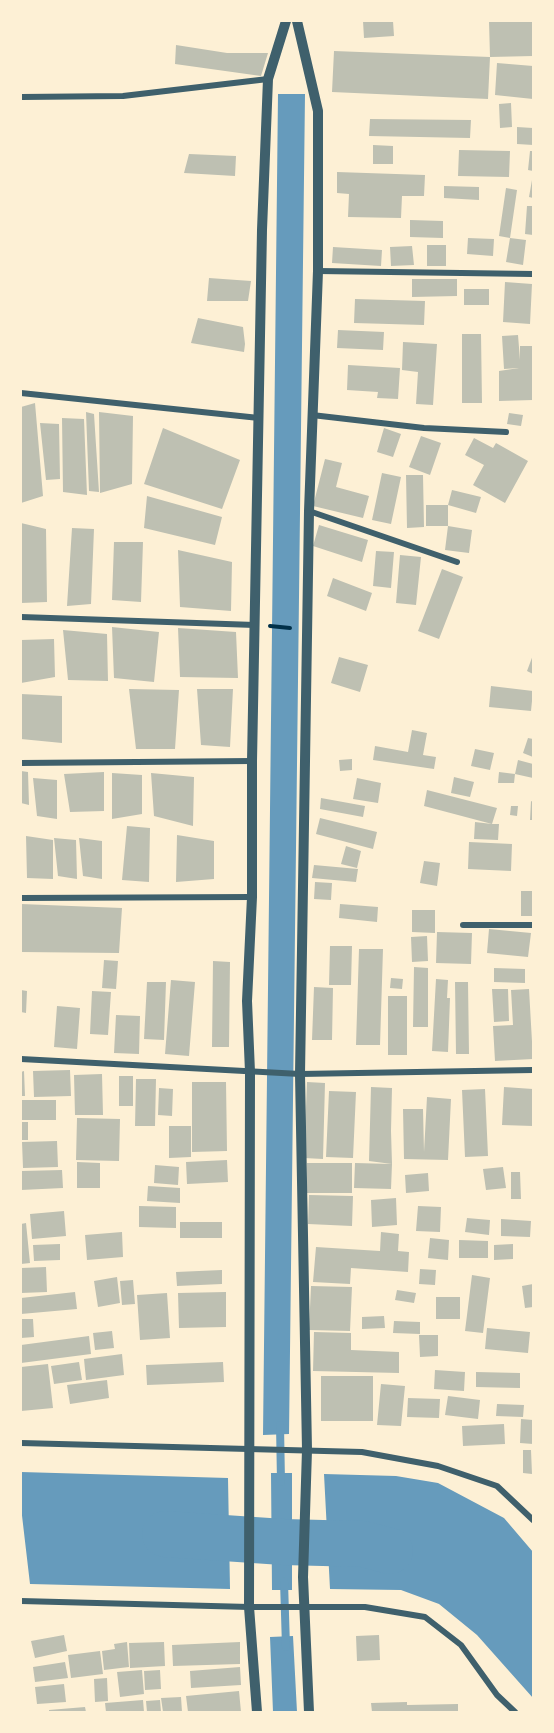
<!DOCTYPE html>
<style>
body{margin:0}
#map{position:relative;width:554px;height:1733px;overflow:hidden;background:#fdf0d5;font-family:"Roboto Condensed",sans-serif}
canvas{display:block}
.frame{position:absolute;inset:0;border:22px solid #fdf0d5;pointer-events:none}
</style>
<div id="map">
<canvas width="554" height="1733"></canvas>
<div class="frame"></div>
</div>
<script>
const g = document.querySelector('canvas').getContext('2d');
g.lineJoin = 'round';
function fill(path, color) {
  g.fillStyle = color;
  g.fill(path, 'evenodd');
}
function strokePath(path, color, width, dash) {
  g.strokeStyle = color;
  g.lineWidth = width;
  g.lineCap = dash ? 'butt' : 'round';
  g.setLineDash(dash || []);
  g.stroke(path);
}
const water = new Path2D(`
 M 278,94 L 305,94 L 289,1434 L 263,1435 Z
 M 21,1472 L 228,1478 L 230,1589 L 30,1584 L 21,1507 Z
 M 271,1473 L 292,1473 L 292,1590 L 272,1590 Z
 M 324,1474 L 396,1476 L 438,1483 L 504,1518 L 533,1552 L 533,1698 L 477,1635 L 439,1604 L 401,1590 L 330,1589 Z
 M 293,1636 L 297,1712 L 273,1712 L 270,1637 Z`);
const stream = new Path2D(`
 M 280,1425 L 281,1482
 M 284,1581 L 286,1647`);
const river = new Path2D(`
 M 165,1534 L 283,1542 L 363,1544 L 390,1551`);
const building = new Path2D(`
 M 363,21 L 393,21 L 394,36 L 364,38 Z
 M 489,21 L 533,21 L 533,56 L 490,57 Z
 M 176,45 L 227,53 L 268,53 L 261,76 L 175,64 Z
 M 334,51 L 490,57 L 488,99 L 332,92 Z
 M 497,63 L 533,66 L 533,99 L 495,95 Z
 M 511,103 L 512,127 L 500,128 L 499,104 Z
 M 370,119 L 471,120 L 470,138 L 369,136 Z
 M 517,127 L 533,128 L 533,145 L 517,144 Z
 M 373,145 L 393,146 L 393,164 L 373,164 Z
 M 459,150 L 510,151 L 509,177 L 458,176 Z
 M 530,151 L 533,151 L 533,171 L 528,170 Z
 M 189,154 L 236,156 L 235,176 L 184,173 Z
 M 337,172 L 425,175 L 424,196 L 402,196 L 401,218 L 348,217 L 349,194 L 337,193 Z
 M 532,180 L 533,180 L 533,198 L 529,197 Z
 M 444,186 L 479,187 L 479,200 L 444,198 Z
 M 506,188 L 517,190 L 510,238 L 499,236 Z
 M 527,206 L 533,206 L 533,235 L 525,234 Z
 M 410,220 L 443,221 L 443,238 L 410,237 Z
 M 468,238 L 494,239 L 493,256 L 467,254 Z
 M 510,238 L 526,240 L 523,265 L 506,262 Z
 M 427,245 L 446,245 L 446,266 L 427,266 Z
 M 412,246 L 414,265 L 391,266 L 390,247 Z
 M 333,247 L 382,250 L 381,266 L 332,263 Z
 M 209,278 L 251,281 L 248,301 L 207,301 Z
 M 412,279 L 457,279 L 457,296 L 412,297 Z
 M 505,282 L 532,284 L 530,324 L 503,322 Z
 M 464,289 L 489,289 L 489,305 L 464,305 Z
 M 355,299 L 425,301 L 424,325 L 354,323 Z
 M 198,318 L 243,327 L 245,344 L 244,352 L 191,343 Z
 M 338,330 L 384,332 L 383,350 L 337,348 Z
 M 462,334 L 481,334 L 482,403 L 462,403 Z
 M 518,335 L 520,360 L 520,346 L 533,346 L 533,400 L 499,401 L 499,371 L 519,368 L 504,369 L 502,336 Z
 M 403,342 L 437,344 L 433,405 L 416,404 L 418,372 L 402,370 Z
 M 348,365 L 400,368 L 398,399 L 377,398 L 378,392 L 347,390 Z
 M 35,403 L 43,496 L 21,503 L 21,407 Z
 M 86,412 L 94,414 L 99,492 L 89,491 Z
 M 99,412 L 133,416 L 132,484 L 100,493 Z
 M 509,413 L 523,415 L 521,426 L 507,424 Z
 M 62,418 L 84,419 L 87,495 L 63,492 Z
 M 40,423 L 59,424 L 60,479 L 46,480 Z
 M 163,428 L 240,460 L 222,509 L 144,484 Z
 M 384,428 L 401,434 L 393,457 L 377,452 Z
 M 421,436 L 441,443 L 430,475 L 409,467 Z
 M 474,438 L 493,448 L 496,443 L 528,461 L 505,503 L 473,485 L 484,465 L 465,455 Z
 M 325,459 L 342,463 L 336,487 L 369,496 L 363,518 L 313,506 Z
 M 382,473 L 401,477 L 391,524 L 372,520 Z
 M 406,475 L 423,475 L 424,527 L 407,528 Z
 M 452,490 L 481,497 L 476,513 L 448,505 Z
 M 147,496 L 222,517 L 215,545 L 144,528 Z
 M 426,505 L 448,505 L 448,526 L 426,526 Z
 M 21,523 L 46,529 L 47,602 L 21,603 Z
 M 319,525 L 368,540 L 362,562 L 313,546 Z
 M 448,526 L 472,530 L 469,553 L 445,550 Z
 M 72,528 L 94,529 L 91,604 L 67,606 Z
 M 114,542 L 143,542 L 141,602 L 112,600 Z
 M 178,550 L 232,562 L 231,611 L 180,607 Z
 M 376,551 L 394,552 L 391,588 L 373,586 Z
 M 400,555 L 421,557 L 416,605 L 396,603 Z
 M 442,569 L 463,577 L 439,639 L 418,631 Z
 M 333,578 L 372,593 L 366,611 L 327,596 Z
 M 112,627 L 159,632 L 154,682 L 114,678 Z
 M 178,628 L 236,632 L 238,678 L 180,677 Z
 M 63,630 L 107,634 L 108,681 L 68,680 Z
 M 54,639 L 55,677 L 21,683 L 21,640 Z
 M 533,655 L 533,674 L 527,671 Z
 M 339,657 L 368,665 L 360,692 L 331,683 Z
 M 491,686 L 533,691 L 531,711 L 489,707 Z
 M 129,689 L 179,690 L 175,749 L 136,749 Z
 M 197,689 L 233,689 L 230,747 L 201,745 Z
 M 21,694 L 62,696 L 62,743 L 21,739 Z
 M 412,730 L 427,733 L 423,755 L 436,757 L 434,769 L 373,760 L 375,746 L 408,752 Z
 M 528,738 L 533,739 L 533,757 L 523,753 Z
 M 475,749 L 494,753 L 490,770 L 471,766 Z
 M 352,759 L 352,770 L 340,771 L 339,760 Z
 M 518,760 L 533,764 L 533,778 L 515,774 Z
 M 21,771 L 28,772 L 29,805 L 21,803 Z
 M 104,772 L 104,811 L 70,812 L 64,774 Z
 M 499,772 L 515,774 L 514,783 L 498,783 Z
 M 112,773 L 142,775 L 142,814 L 112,819 Z
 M 151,773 L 194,777 L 193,826 L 154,816 Z
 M 454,777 L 474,782 L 470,797 L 451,793 Z
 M 33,778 L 57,780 L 57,819 L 37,816 Z
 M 357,778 L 381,783 L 378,803 L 353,799 Z
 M 427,790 L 497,808 L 492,824 L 499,824 L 498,840 L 474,839 L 475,822 L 492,824 L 424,806 Z
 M 321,798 L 365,806 L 363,817 L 320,809 Z
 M 531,801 L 533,802 L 533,820 L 530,820 Z
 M 511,806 L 518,806 L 517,816 L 510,815 Z
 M 320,818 L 377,832 L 373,849 L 316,834 Z
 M 127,826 L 150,828 L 149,882 L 122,880 Z
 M 177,835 L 214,841 L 214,879 L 176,882 Z
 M 26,836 L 53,840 L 53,879 L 27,878 Z
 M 54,838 L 76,840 L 77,879 L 58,876 Z
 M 79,838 L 102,841 L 102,879 L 83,876 Z
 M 469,842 L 512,844 L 511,871 L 468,869 Z
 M 346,846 L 361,851 L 357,868 L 341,864 Z
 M 424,861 L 440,863 L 437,886 L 420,883 Z
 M 314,865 L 358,869 L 356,882 L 312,878 Z
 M 315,882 L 332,883 L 331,900 L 314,899 Z
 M 521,891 L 533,891 L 533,916 L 521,916 Z
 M 21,904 L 122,908 L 119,953 L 21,952 Z
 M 340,904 L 378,907 L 377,922 L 339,918 Z
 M 412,910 L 435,910 L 435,933 L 412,932 Z
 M 489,929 L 531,933 L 528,957 L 487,953 Z
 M 437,932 L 472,933 L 471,964 L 436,963 Z
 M 427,936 L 428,961 L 412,962 L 411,937 Z
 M 330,946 L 352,946 L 351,985 L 329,985 Z
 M 359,949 L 383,949 L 380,1045 L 356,1045 Z
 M 104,960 L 118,961 L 116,989 L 102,988 Z
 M 213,961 L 230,962 L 229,1047 L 212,1047 Z
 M 414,967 L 428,968 L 428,1027 L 413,1027 Z
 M 494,968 L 525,969 L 525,983 L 494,982 Z
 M 391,978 L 403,979 L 402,989 L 390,988 Z
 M 436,979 L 448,980 L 447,998 L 450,998 L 448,1052 L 432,1051 Z
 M 171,980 L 195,982 L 189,1056 L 165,1054 Z
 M 147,982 L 166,982 L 164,1040 L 144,1039 Z
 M 455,982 L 468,982 L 469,1054 L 456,1054 Z
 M 314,987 L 333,988 L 332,1040 L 312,1040 Z
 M 492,989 L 508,989 L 509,1021 L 494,1022 Z
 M 529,989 L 533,1059 L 495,1061 L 493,1026 L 513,1025 L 511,990 Z
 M 21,990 L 27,991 L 26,1013 L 21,1012 Z
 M 92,991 L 111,992 L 108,1035 L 90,1034 Z
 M 388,996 L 407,996 L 407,1055 L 388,1055 Z
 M 57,1006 L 80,1008 L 77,1049 L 54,1047 Z
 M 116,1015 L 140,1016 L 139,1054 L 114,1053 Z
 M 70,1070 L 71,1096 L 34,1097 L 33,1071 Z
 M 24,1071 L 25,1096 L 21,1096 L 21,1072 Z
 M 102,1074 L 103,1115 L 75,1115 L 74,1075 Z
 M 119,1076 L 133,1076 L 133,1106 L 119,1106 Z
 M 136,1079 L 156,1079 L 155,1126 L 135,1126 Z
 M 192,1082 L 226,1082 L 227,1151 L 192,1152 Z
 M 307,1082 L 325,1083 L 323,1159 L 304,1158 Z
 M 371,1087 L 392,1088 L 391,1131 L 392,1164 L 369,1161 Z
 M 504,1087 L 533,1089 L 533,1126 L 502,1125 Z
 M 159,1088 L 173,1089 L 172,1116 L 158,1115 Z
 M 485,1089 L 488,1156 L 465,1157 L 462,1090 Z
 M 329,1091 L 356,1092 L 353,1158 L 326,1157 Z
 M 427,1097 L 451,1099 L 448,1160 L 404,1159 L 403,1109 L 423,1109 L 424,1152 Z
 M 21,1100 L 56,1100 L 56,1120 L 21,1120 Z
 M 77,1118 L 120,1119 L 119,1161 L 76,1160 Z
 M 21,1122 L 28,1122 L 28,1140 L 21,1140 Z
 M 169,1126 L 191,1126 L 191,1157 L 169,1158 Z
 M 57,1141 L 58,1167 L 23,1168 L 22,1142 Z
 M 227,1160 L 228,1182 L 187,1184 L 186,1162 Z
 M 77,1162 L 100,1163 L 100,1188 L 77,1188 Z
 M 307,1163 L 352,1163 L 352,1193 L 307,1193 Z
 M 355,1163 L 392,1164 L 391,1189 L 354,1188 Z
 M 155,1165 L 179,1167 L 178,1185 L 154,1183 Z
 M 503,1167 L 506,1188 L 486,1190 L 483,1169 Z
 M 62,1170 L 63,1188 L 21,1190 L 21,1171 Z
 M 511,1172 L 520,1172 L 521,1199 L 511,1199 Z
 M 428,1173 L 429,1191 L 406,1193 L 405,1175 Z
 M 148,1186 L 180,1188 L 180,1203 L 147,1201 Z
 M 309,1195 L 353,1196 L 352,1226 L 308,1224 Z
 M 396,1198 L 397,1225 L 372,1227 L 371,1200 Z
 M 139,1206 L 176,1207 L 176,1228 L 139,1227 Z
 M 418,1206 L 441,1207 L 440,1232 L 416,1231 Z
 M 64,1211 L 66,1236 L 32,1239 L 30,1214 Z
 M 467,1218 L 490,1220 L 489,1235 L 465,1232 Z
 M 501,1219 L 531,1221 L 530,1237 L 501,1236 Z
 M 180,1222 L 222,1222 L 222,1238 L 180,1238 Z
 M 26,1223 L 30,1263 L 21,1264 L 21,1224 Z
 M 122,1232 L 123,1257 L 87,1260 L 85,1235 Z
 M 381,1232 L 399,1234 L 398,1251 L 409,1252 L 408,1272 L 351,1268 L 350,1284 L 313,1282 L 316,1247 L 380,1251 Z
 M 430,1238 L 449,1240 L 448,1260 L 428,1258 Z
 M 459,1240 L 488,1241 L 488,1258 L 459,1258 Z
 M 60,1244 L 60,1260 L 34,1261 L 33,1245 Z
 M 513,1244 L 513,1259 L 494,1260 L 494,1245 Z
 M 46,1267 L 47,1292 L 21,1293 L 21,1268 Z
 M 420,1269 L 436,1270 L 435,1285 L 419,1284 Z
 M 222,1270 L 222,1284 L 177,1286 L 176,1272 Z
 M 472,1275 L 490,1278 L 483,1333 L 465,1331 Z
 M 117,1277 L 120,1303 L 98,1307 L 94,1281 Z
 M 133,1280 L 135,1304 L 122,1305 L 120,1281 Z
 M 533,1284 L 533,1307 L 525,1308 L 522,1286 Z
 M 311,1286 L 352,1287 L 350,1331 L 309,1330 Z
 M 397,1290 L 416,1293 L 414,1303 L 395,1300 Z
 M 75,1292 L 77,1309 L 21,1314 L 21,1298 Z
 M 226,1292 L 226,1327 L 179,1328 L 178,1293 Z
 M 167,1293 L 170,1338 L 140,1340 L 137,1295 Z
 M 436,1297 L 460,1297 L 460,1319 L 436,1319 Z
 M 384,1316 L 385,1328 L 362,1329 L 362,1317 Z
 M 21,1319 L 33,1319 L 34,1337 L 21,1338 Z
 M 394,1321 L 420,1322 L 420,1334 L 393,1333 Z
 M 487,1328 L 530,1332 L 528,1353 L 485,1349 Z
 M 112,1331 L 114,1348 L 95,1350 L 93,1333 Z
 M 314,1332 L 351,1333 L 351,1350 L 399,1352 L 399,1373 L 313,1371 Z
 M 419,1335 L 438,1335 L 438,1356 L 420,1357 Z
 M 89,1336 L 91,1354 L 21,1363 L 21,1345 Z
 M 122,1354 L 124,1375 L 86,1380 L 84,1359 Z
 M 79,1362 L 82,1380 L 54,1384 L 51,1366 Z
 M 223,1362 L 224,1382 L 147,1385 L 146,1365 Z
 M 48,1364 L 53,1408 L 21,1411 L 21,1367 Z
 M 435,1370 L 465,1372 L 464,1391 L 434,1389 Z
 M 476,1372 L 520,1373 L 520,1388 L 476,1387 Z
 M 321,1376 L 373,1376 L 373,1421 L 321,1421 Z
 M 107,1380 L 109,1398 L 70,1404 L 67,1385 Z
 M 381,1384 L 405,1386 L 401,1426 L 377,1425 Z
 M 448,1396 L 480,1400 L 478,1419 L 445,1415 Z
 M 408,1398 L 440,1399 L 439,1418 L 407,1417 Z
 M 497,1404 L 524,1405 L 523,1417 L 496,1416 Z
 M 521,1419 L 533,1420 L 533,1444 L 520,1443 Z
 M 504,1424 L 505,1444 L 463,1446 L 462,1426 Z
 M 523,1450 L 531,1450 L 532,1474 L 523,1473 Z
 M 64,1635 L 67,1651 L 35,1658 L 31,1641 Z
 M 379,1635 L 380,1660 L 357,1661 L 356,1636 Z
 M 127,1642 L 129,1667 L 104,1670 L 102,1651 L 115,1649 L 114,1644 Z
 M 164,1642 L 165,1666 L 130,1668 L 129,1643 Z
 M 240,1642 L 240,1664 L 173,1666 L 172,1645 Z
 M 100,1651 L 103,1674 L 71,1678 L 68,1655 Z
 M 65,1662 L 68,1678 L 35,1682 L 33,1667 Z
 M 240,1667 L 241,1685 L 191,1688 L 190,1671 Z
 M 142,1670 L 144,1694 L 120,1697 L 117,1672 L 130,1671 L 130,1673 L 130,1671 Z
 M 160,1670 L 161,1689 L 145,1690 L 144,1671 Z
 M 107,1678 L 108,1701 L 95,1702 L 94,1679 Z
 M 64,1684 L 66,1702 L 37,1704 L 35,1687 Z
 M 239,1691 L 241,1712 L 188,1712 L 186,1696 Z
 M 181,1697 L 182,1712 L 163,1712 L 161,1698 Z
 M 143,1700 L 144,1712 L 106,1712 L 105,1703 Z
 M 160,1700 L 161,1712 L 147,1712 L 146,1701 Z
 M 407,1702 L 407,1705 L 458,1704 L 458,1712 L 372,1712 L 371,1703 Z
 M 85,1707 L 86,1712 L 49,1712 L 49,1710 Z`);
const path = new Path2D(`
 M 270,626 L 290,628`);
const minor = new Path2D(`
 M 21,97 L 123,96 L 268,79
 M 318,271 L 533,274
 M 21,393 L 259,418
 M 312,415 L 424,428 L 506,432
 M 309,511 L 457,562
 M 21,617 L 255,625
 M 21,763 L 252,761
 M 21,898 L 252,897
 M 463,925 L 533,925
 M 21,1059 L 300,1074 L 533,1070
 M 21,1443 L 362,1452 L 438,1466 L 497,1486 L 533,1520
 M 21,1601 L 249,1607 L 365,1607 L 425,1617 L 461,1645 L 497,1695 L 515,1712`);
const tertiary = new Path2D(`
 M 297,21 L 318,111 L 318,271 L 309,511 L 300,1074 L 307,1450 L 303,1577 L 309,1712
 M 257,1712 L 249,1607 L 250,1072 L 247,1001 L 252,897 L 252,761 L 262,230 L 268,79 L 286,21`);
fill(water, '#669bbc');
strokePath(stream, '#669bbc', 8);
strokePath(river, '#669bbc', 46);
fill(building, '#bec0b2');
strokePath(path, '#003049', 4);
strokePath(minor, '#3f606c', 6);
strokePath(tertiary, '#3f606c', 10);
</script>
